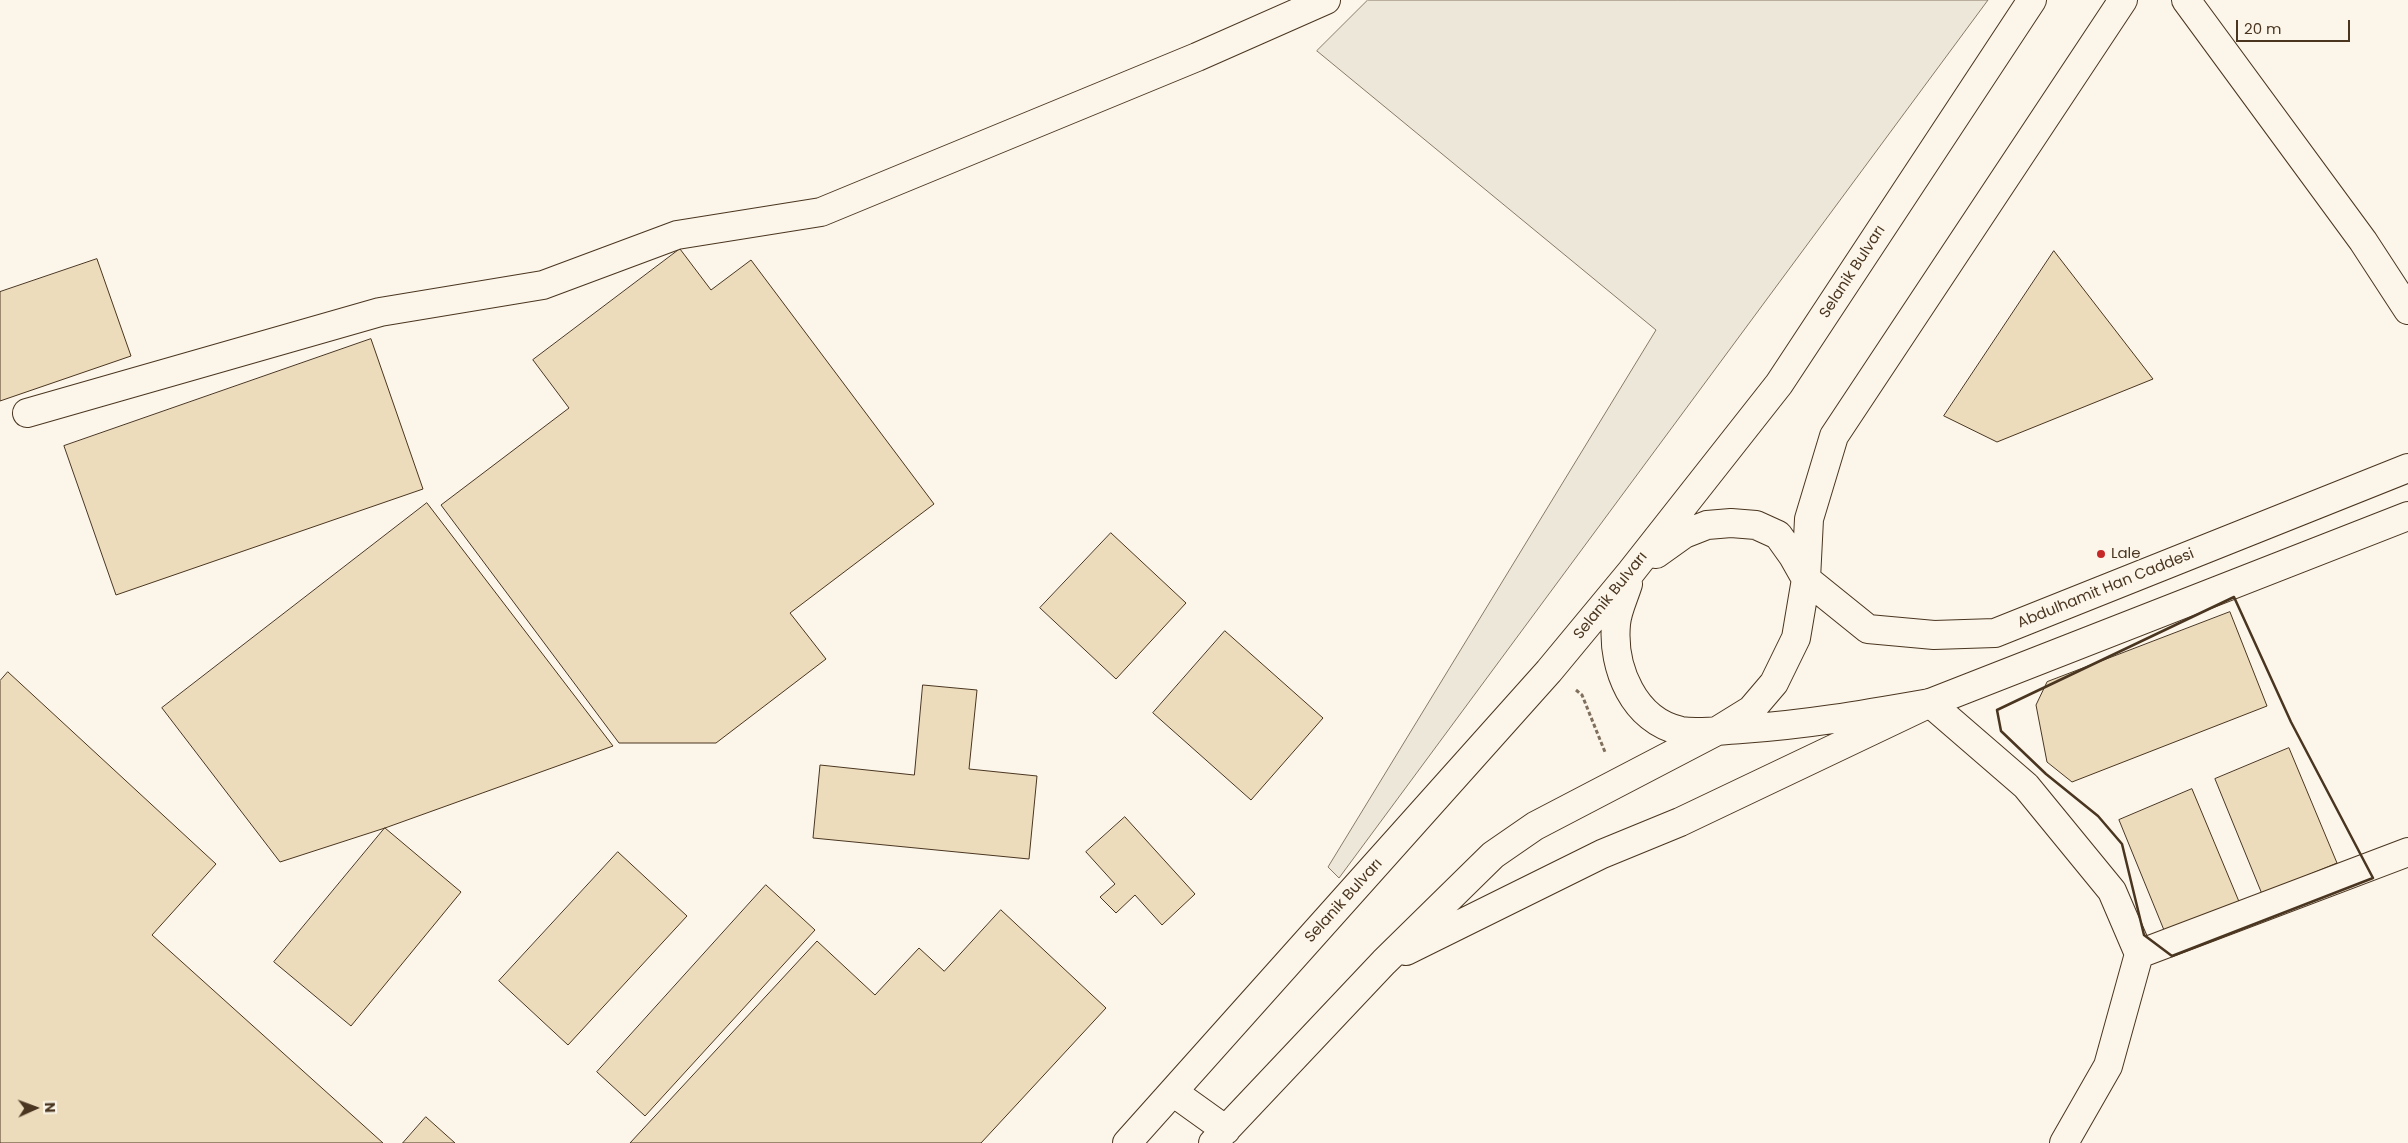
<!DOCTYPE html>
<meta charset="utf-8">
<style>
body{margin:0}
#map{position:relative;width:2408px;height:1143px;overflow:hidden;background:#fbf6e9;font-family:Poppins,sans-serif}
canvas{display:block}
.north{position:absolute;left:10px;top:1083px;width:50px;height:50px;-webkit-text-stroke:4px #fbf6e9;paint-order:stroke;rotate:88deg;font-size:14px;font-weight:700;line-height:20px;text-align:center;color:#4a3520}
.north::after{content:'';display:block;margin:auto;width:18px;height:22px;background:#4a3520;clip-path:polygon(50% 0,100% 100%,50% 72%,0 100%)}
.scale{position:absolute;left:2236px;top:20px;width:114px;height:22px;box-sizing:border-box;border:2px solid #4a3520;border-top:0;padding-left:6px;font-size:15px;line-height:18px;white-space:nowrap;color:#4a3520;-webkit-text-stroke:4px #fbf6e9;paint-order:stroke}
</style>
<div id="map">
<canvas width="2408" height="1143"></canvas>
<div class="north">N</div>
<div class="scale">20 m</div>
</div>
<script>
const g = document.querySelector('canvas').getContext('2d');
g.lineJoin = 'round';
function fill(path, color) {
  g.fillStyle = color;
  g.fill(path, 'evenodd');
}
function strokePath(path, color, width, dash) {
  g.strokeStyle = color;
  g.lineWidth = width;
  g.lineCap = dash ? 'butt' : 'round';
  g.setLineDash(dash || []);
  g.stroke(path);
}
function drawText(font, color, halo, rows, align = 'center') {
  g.font = font + ' Poppins,sans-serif';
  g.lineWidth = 4;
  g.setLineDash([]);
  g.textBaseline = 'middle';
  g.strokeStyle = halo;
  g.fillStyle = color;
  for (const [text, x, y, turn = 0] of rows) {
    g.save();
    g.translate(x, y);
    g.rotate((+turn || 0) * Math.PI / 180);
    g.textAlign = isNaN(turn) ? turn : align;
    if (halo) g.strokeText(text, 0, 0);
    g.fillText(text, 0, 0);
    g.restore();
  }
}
const parking = new Path2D(`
 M 1368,0 L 1988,0 L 1339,878 L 1328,867 L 1656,330 L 1317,51 Z`);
const building = new Path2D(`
 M 680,249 L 711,290 L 751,260 L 934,504 L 790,613 L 826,659 L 716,743 L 619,743 L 441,505 L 569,408 L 533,360 Z
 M 2054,251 L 2153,379 L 1997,442 L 1944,416 Z
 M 97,259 L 131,356 L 0,401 L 0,292 Z
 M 371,339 L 423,489 L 116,595 L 64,446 Z
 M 427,503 L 613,746 L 385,828 L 280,862 L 162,708 Z
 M 1111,533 L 1186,603 L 1116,679 L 1040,608 Z
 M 2230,612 L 2267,706 L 2072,782 L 2047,762 L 2036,705 L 2047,682 Z
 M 1225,631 L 1323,718 L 1251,800 L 1153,713 Z
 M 8,672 L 216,864 L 152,935 L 383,1143 L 0,1143 L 0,681 Z
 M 923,685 L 977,690 L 969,769 L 1037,776 L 1029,859 L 813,838 L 820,765 L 914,775 Z
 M 2289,748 L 2337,863 L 2262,894 L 2215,779 Z
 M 2192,789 L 2240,904 L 2166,935 L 2119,820 Z
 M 1125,817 L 1195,894 L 1162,925 L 1135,895 L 1116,913 L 1100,897 L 1115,884 L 1086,852 Z
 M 385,828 L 461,892 L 351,1026 L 274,962 Z
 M 618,852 L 687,916 L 568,1045 L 499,981 Z
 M 766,885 L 815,930 L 645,1116 L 597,1072 Z
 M 1001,910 L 1106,1008 L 981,1143 L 630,1143 L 817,941 L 875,995 L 919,948 L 944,971 Z
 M 426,1117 L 455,1143 L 403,1143 Z`);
const path = new Path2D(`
 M 1576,690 L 1582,695 L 1605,752`);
const minor = new Path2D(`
 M 2186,0 L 2363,241 L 2408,310
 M 27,413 L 380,312 L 543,285 L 677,235 L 821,212 L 1197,57 L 1326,0
 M 1930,703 L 2026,786 L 2112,891 L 2139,954 L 2108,1066 L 2064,1143
 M 2139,954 L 2408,852`);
const major = new Path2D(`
 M 1656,554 L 1684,534 L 1707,525 L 1731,523 L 1756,525 L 1778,535 L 1793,556 L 1806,579 L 1868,629 L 1934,635 L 1995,633 L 2408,468
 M 1628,584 C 1624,597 1617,611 1616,624 C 1612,668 1634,721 1681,731 C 1700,734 1723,730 1742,729 C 1805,725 1867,714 1930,703
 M 1406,951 L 1602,854 L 1680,822 L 1930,703 L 2408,516
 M 1173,1092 L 1226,1130
 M 1127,1143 L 1549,671 L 1631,572 L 1779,384 L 2032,0
 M 1213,1143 L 1384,962 L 1493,855 L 1535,826 L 1717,731 L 1751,710 L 1774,683 L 1796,638 L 1806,579 L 1809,519 L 1834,436 L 2123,0`);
const wall = new Path2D(`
 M 2234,597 L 2291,722 L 2373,878 L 2172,956 L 2144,935 L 2122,844 L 2098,816 L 2046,774 L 2001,731 L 1997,710 Z`);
const markers = [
 [2101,554,5,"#c62828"]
];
const streetNames = [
 ["Selanik Bulvarı",1853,272,-57],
 ["Abdulhamit Han Caddesi",2106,589,-22],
 ["Selanik Bulvarı",1611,596,-51],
 ["Selanik Bulvarı",1344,901,-48]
];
const poiNames = [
 ["Lale",2111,554]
];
fill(parking, '#ede7d9');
strokePath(parking, '#887966', 1);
fill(building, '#ecdcbc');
strokePath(building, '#4a3520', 1);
strokePath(minor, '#4a3520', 30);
strokePath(major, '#4a3520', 30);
strokePath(path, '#7f6f5c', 3, [4, 2.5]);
strokePath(minor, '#fbf6e9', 28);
strokePath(major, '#fbf6e9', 28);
strokePath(wall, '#4a3520', 2.5);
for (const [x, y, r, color] of markers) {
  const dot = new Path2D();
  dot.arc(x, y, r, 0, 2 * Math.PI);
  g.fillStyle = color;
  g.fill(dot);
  strokePath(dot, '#fbf6e9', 2);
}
drawText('15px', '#4a3520', '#fbf6e9', streetNames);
drawText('15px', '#4a3520', '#fbf6e9', poiNames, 'left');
</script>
